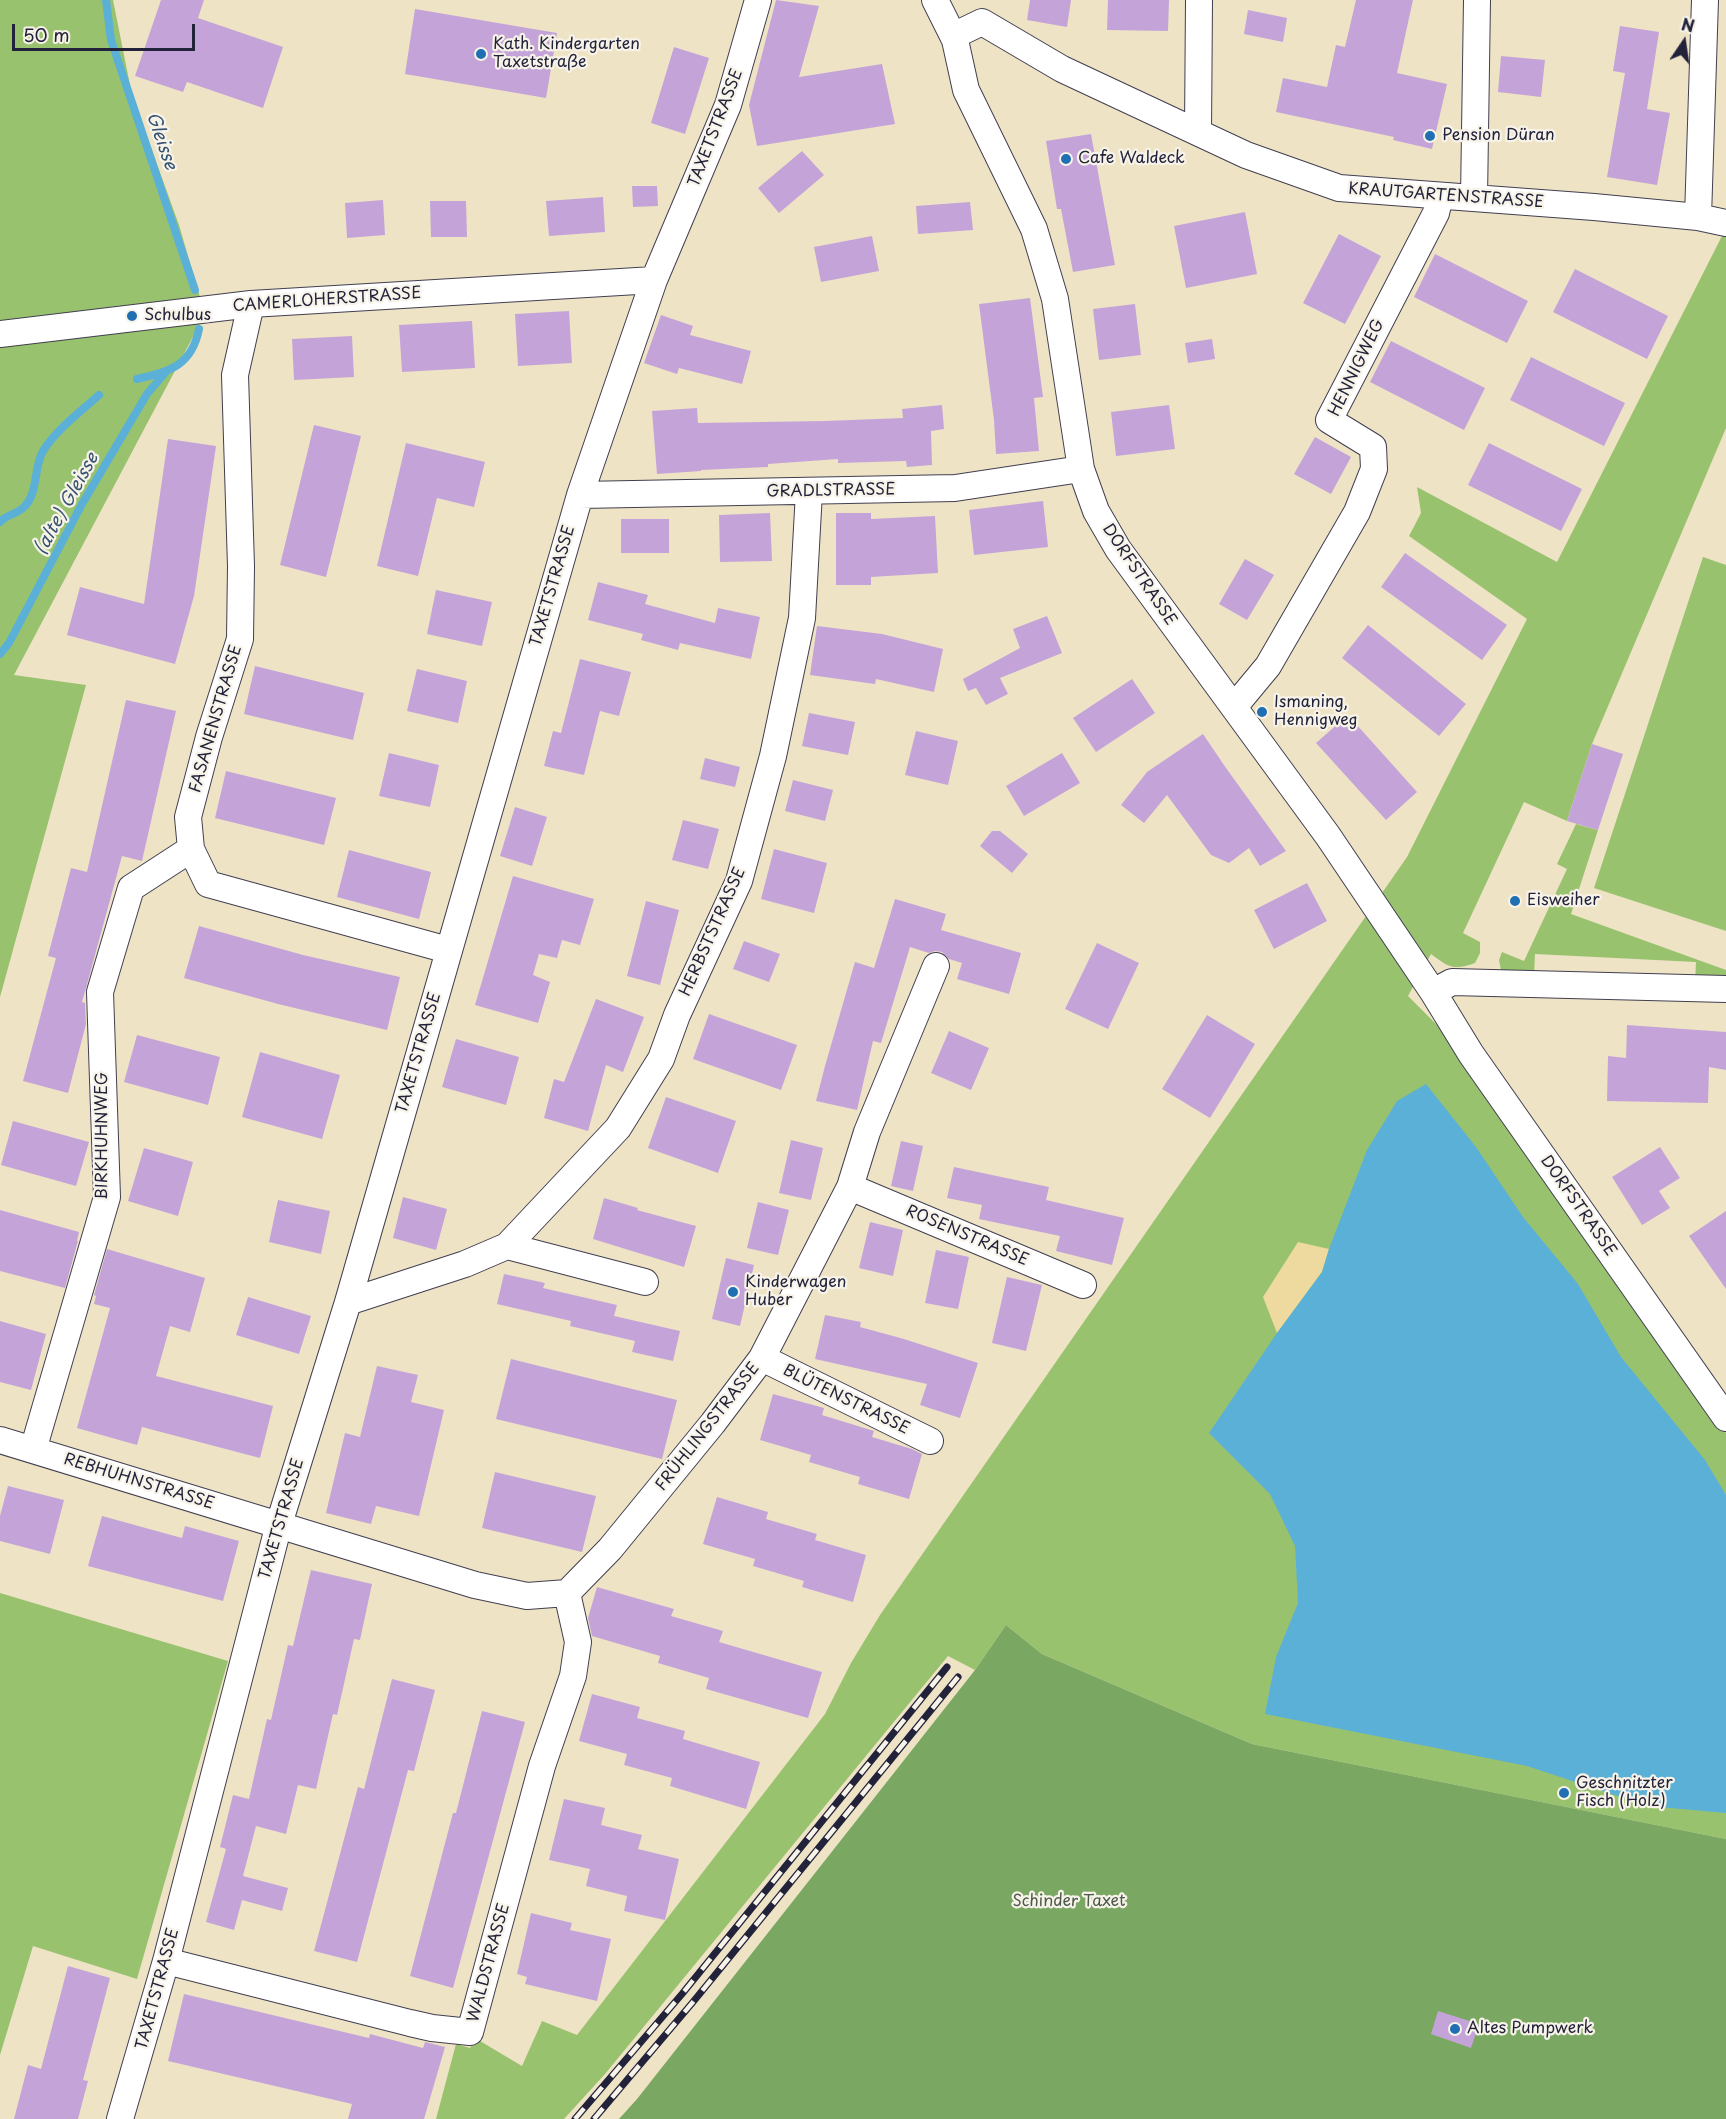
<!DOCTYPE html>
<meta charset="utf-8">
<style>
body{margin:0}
#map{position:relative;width:1726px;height:2119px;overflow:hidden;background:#efe3c6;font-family:"Playpen Sans",sans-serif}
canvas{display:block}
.north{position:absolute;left:1654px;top:12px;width:60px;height:60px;-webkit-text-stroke:4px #f7f3e8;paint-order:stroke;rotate:13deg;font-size:16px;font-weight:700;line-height:24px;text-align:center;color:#22223b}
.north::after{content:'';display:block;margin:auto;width:21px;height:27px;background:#22223b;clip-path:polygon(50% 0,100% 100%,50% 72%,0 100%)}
.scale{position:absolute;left:12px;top:24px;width:183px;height:27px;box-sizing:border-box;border:3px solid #22223b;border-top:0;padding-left:8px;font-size:18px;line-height:21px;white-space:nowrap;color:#22223b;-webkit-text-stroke:4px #f7f3e8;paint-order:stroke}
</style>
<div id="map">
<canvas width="1726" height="2119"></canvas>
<div class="north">N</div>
<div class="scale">50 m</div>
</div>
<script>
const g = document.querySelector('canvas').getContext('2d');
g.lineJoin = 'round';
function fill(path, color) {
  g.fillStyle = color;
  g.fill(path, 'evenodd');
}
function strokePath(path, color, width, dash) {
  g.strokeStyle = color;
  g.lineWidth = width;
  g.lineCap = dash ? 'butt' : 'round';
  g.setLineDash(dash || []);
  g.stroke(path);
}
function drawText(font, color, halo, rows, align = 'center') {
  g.font = font + ' "Playpen Sans",sans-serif';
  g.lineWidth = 4.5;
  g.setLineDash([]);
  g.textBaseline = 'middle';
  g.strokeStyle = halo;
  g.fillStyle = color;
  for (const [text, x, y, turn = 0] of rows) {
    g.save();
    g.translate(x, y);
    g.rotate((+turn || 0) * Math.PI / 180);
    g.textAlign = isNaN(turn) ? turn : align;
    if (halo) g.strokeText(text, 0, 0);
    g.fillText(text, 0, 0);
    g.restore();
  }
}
const green = new Path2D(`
 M 0,0 L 113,0 L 132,95 L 179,225 L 205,314 L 14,675 L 86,685 L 0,997 Z
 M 1726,228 L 1726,428 L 1592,744 L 1567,821 L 1524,802 L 1463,933 L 1480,942 L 1480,953 L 1475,963 C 1454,971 1448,967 1431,954 L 1408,996 L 1443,1031 L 1726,1433 L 1726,1839 L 1252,1744 L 1042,1654 L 1006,1625 L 975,1670 L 948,1656 L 605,2074 L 564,2119 L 436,2119 L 456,2044 L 470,2048 L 475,2038 L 522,2066 L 542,2021 L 577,2035 L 825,1714 L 851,1663 L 880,1615 L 1407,857 L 1527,619 L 1409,536 L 1421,513 L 1417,487 L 1557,562 Z
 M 1703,557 L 1726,565 L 1726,931 L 1594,888 Z
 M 1576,824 L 1598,830 L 1571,914 L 1726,970 L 1726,983 L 1695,983 L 1696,962 L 1535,954 L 1534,976 L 1513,974 L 1501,970 L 1499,960 L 1502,952 L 1524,961 L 1567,869 L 1557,864 Z
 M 0,1593 L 228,1661 L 137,1979 L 33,1946 L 0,2055 Z`);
const forest = new Path2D(`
 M 1006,1625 L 1042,1654 L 1252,1744 L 1726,1839 L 1726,2119 L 619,2119 L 637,2099 L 975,1670 Z`);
const sand = new Path2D(`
 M 1298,1242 L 1329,1249 L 1322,1272 L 1277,1333 L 1263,1297 Z`);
const water = new Path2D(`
 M 1426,1084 L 1476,1147 L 1523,1217 L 1578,1284 L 1621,1357 L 1705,1460 L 1726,1495 L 1726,1813 L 1648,1806 L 1527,1766 L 1265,1714 L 1276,1657 L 1298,1603 L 1295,1546 L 1270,1494 L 1209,1433 L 1277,1333 L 1322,1272 L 1329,1249 L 1367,1150 L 1397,1101 Z`);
const stream = new Path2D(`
 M 106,0 L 111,40 L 195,290
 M 137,379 C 170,372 192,365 199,329
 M 0,522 C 6,515 16,514 23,508 C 39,494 33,468 43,451 C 57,429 79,413 99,395
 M 0,654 L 9,643 L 82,504 L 147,394 L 165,373`);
const building = new Path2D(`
 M 161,0 L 204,0 L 198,18 L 283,47 L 263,108 L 187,82 L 183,92 L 135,76 Z
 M 776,0 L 819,6 L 799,77 L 882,64 L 895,124 L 757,146 L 749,105 Z
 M 1030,0 L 1071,0 L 1067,27 L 1027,20 Z
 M 1108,0 L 1169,0 L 1168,31 L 1107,30 Z
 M 1356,0 L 1413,0 L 1397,73 L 1447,84 L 1432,149 L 1393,140 L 1394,137 L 1276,112 L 1283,78 L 1327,87 L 1336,45 L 1345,47 Z
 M 415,9 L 557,33 L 546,98 L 405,74 Z
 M 1248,10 L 1287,18 L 1283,42 L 1244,34 Z
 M 1620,26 L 1659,32 L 1647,109 L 1670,113 L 1657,185 L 1607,177 L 1625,73 L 1613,71 Z
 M 674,47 L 709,58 L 685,134 L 651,123 Z
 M 1501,56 L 1545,60 L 1541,97 L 1498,92 Z
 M 1091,134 L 1115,265 L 1073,272 L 1061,209 L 1057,209 L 1046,141 Z
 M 802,151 L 824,175 L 779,213 L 758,188 Z
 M 632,186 L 657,186 L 658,206 L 633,207 Z
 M 603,197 L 605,232 L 549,236 L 546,201 Z
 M 383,200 L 385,235 L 347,238 L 345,203 Z
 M 430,201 L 466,201 L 467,237 L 431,237 Z
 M 970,202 L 973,230 L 918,234 L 916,206 Z
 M 1245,212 L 1257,274 L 1186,288 L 1174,226 Z
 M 1339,234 L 1381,256 L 1345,324 L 1303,303 Z
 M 872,236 L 879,271 L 821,282 L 814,247 Z
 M 1435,254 L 1528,301 L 1507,343 L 1414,297 Z
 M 1575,269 L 1668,316 L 1647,359 L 1553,312 Z
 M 1030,298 L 1043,397 L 1034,398 L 1039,451 L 996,454 L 994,420 L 979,304 Z
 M 1135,304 L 1141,355 L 1099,360 L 1093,309 Z
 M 569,311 L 572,363 L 518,366 L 515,314 Z
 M 661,315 L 693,326 L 690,335 L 751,351 L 742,384 L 679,368 L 677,374 L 644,363 Z
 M 472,321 L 475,368 L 402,372 L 399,325 Z
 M 352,336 L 354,377 L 294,380 L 292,339 Z
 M 1212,339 L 1215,359 L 1188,363 L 1185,343 Z
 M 1391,341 L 1485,388 L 1464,430 L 1370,382 Z
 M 1531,357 L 1625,403 L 1604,446 L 1510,400 Z
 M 942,405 L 944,429 L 931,431 L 932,465 L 907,467 L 906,461 L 838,463 L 838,459 L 768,464 L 768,467 L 701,470 L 701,471 L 657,474 L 652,411 L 697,408 L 698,423 L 825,421 L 903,418 L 902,409 Z
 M 1169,405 L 1175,449 L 1116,456 L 1111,412 Z
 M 314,425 L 361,436 L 326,577 L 280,565 Z
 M 1315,437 L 1351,457 L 1331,494 L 1294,474 Z
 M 168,439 L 216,446 L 194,596 L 175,664 L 67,635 L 80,587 L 144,604 Z
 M 406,443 L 485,462 L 474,507 L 437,498 L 418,576 L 377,566 Z
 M 1489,443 L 1582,489 L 1561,531 L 1468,485 Z
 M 1043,501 L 1048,547 L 974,555 L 969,510 Z
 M 770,513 L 772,561 L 720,562 L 719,515 Z
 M 836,513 L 871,513 L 871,519 L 935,516 L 938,573 L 871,577 L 871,585 L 836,585 Z
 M 621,519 L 669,519 L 669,553 L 621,553 Z
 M 1405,553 L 1507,625 L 1482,660 L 1381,587 Z
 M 1245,559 L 1274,575 L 1247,620 L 1219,604 Z
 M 598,582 L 648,595 L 645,604 L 715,623 L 718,608 L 760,617 L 751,659 L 680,643 L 678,650 L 641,640 L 643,634 L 588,620 Z
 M 436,590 L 492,602 L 482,646 L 427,634 Z
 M 1047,616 L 1062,653 L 1000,678 L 1008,694 L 986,705 L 976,688 L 968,691 L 963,679 L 1020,648 L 1013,629 Z
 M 1368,625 L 1466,704 L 1439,736 L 1342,658 Z
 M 817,626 L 882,634 L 943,649 L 934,692 L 876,679 L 875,684 L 810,675 Z
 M 580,659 L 631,672 L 619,716 L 600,711 L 584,775 L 544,766 L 553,731 L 561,733 Z
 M 255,666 L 364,693 L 353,740 L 244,714 Z
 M 417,669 L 467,681 L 458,723 L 407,711 Z
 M 1132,679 L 1155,713 L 1096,752 L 1073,718 Z
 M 126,700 L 176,711 L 142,861 L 122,856 L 86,988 L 82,1002 L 85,1003 L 86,1024 L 68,1093 L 23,1081 L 56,958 L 48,956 L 64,895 L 71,868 L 87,872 Z
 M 809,713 L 855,722 L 848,755 L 802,746 Z
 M 1348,715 L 1417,792 L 1386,820 L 1316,743 Z
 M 916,731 L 958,741 L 948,785 L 905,775 Z
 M 1203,734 L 1226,768 L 1286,851 L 1260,866 L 1249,848 L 1229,863 L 1211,855 L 1167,795 L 1144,823 L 1121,805 L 1147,772 Z
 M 1592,744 L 1623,754 L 1598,830 L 1567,821 Z
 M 389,753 L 439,765 L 430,807 L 379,796 Z
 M 1062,753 L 1080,783 L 1024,816 L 1006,786 Z
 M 705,758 L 740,767 L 735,787 L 700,779 Z
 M 226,771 L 336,798 L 324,845 L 215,818 Z
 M 793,780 L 833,790 L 825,821 L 785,811 Z
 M 515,807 L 547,817 L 532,866 L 500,856 Z
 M 683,820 L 719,829 L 708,869 L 672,860 Z
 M 992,831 L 1000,831 L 1028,854 L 1012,873 L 980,846 Z
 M 774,849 L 827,863 L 814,913 L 761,899 Z
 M 349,850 L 431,872 L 419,919 L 337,897 Z
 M 513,876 L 594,899 L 580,945 L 562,940 L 557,958 L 539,954 L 533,975 L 550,982 L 538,1023 L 475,1005 Z
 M 1307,883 L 1327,921 L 1274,949 L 1254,910 Z
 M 895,899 L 946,914 L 941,930 L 1021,953 L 1009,994 L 957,979 L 962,963 L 949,959 L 942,952 L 935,951 L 929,953 L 910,947 L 881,1043 L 873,1041 L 857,1110 L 816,1101 L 825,1066 L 855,962 L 874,968 Z
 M 646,901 L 679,910 L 660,985 L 627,976 Z
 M 199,926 L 303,955 L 400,977 L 387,1030 L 278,1004 L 184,978 Z
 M 744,941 L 780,954 L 769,982 L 733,969 Z
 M 1097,943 L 1139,963 L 1108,1029 L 1065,1009 Z
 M 596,999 L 644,1017 L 623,1072 L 606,1065 L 588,1131 L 544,1118 L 554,1079 L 564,1082 Z
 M 709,1014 L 797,1045 L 781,1090 L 693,1059 Z
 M 1207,1015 L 1255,1044 L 1210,1118 L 1162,1089 Z
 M 1627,1025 L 1726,1032 L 1726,1070 L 1709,1067 L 1708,1103 L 1607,1101 L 1608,1056 L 1626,1058 Z
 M 949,1031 L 989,1048 L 971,1090 L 931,1073 Z
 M 137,1035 L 220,1057 L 208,1105 L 124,1082 Z
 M 456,1039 L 519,1057 L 506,1105 L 442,1087 Z
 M 260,1052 L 340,1075 L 322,1139 L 242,1117 Z
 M 666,1097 L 736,1121 L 718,1173 L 648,1148 Z
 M 13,1121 L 89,1142 L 76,1186 L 1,1165 Z
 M 791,1140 L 823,1148 L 811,1200 L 779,1193 Z
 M 901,1141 L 923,1146 L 913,1191 L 891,1186 Z
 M 1660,1147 L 1680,1178 L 1659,1191 L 1670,1208 L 1642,1225 L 1612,1177 Z
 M 144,1148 L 193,1162 L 178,1216 L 128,1201 Z
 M 954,1167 L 1049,1187 L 1046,1200 L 1124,1218 L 1112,1265 L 1056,1251 L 1060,1236 L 979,1219 L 982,1205 L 947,1198 Z
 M 403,1197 L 447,1209 L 436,1250 L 393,1238 Z
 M 604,1198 L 638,1208 L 637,1210 L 696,1226 L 684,1267 L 593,1239 Z
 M 278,1200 L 330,1211 L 321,1254 L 269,1242 Z
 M 758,1202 L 789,1210 L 778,1255 L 747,1248 Z
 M 0,1210 L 79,1232 L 77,1241 L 78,1241 L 65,1288 L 0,1271 Z
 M 1726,1211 L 1726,1289 L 1689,1236 Z
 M 870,1222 L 903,1230 L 893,1276 L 859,1268 Z
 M 107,1249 L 205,1278 L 190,1332 L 170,1326 L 156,1376 L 273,1406 L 260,1458 L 142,1427 L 137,1445 L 77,1428 L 110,1308 L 94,1304 L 96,1296 L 94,1295 Z
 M 936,1250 L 969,1257 L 958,1309 L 925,1303 Z
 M 726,1258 L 754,1265 L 740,1326 L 712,1319 Z
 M 504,1274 L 545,1283 L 543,1288 L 617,1305 L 614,1316 L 680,1331 L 673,1361 L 632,1352 L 635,1341 L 570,1326 L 571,1321 L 497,1304 Z
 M 1007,1277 L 1042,1285 L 1026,1351 L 992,1343 Z
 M 248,1297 L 311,1316 L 299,1354 L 236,1335 Z
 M 825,1315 L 861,1322 L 860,1327 L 904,1339 L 978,1363 L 960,1418 L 920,1405 L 927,1384 L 815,1359 Z
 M 0,1321 L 46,1334 L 31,1390 L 0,1382 Z
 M 511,1359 L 677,1400 L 662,1459 L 496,1419 Z
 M 377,1366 L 418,1375 L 411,1402 L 444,1410 L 419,1516 L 376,1506 L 371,1524 L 326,1513 L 345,1433 L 360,1437 Z
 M 773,1394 L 824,1408 L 822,1415 L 874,1431 L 872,1437 L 912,1449 L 922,1454 L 909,1499 L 858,1484 L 860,1477 L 809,1462 L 811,1455 L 760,1440 Z
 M 495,1472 L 596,1496 L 582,1552 L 482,1528 Z
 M 8,1486 L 64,1500 L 50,1554 L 0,1541 L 0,1516 Z
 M 717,1497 L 768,1512 L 766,1519 L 817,1534 L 815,1540 L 866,1555 L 853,1602 L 802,1587 L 804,1581 L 753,1566 L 755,1559 L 703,1544 Z
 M 102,1516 L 182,1538 L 185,1526 L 239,1541 L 223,1601 L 88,1566 Z
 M 311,1570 L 372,1584 L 360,1640 L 354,1639 L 337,1715 L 333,1714 L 316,1789 L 298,1785 L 286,1834 L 256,1826 L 243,1876 L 288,1888 L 282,1911 L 242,1900 L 234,1930 L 206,1922 L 226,1849 L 220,1847 L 233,1795 L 249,1799 L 267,1719 L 271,1720 L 288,1645 L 293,1646 Z
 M 597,1587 L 674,1609 L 671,1616 L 723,1631 L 719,1642 L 822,1672 L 808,1718 L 706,1689 L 709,1678 L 658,1663 L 660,1656 L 592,1636 L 588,1618 Z
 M 392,1679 L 435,1690 L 414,1771 L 408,1770 L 357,1962 L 314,1951 L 358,1787 L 364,1789 Z
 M 592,1694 L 640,1707 L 637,1718 L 685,1731 L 683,1739 L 760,1762 L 746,1809 L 670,1786 L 672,1778 L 624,1765 L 627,1754 L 579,1741 Z
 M 482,1711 L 525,1722 L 453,1988 L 410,1976 L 453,1813 L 456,1813 Z
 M 564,1799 L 605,1808 L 601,1825 L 642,1835 L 638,1849 L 679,1859 L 665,1920 L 624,1911 L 627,1896 L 586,1886 L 590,1869 L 549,1860 Z
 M 531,1913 L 572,1923 L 570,1930 L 611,1939 L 597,2001 L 525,1984 L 527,1977 L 517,1974 Z
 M 68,1966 L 110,1978 L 83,2080 L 88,2081 L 78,2119 L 14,2119 L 28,2065 L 41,2069 Z
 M 184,1994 L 369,2038 L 370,2034 L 423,2048 L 425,2042 L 445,2047 L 424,2119 L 348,2119 L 352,2104 L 168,2061 Z
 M 1438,2011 L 1479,2024 L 1471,2048 L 1431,2034 Z`);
const street = new Path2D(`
 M 935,0 L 955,40 L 966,90 L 1034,229 L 1055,299 L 1081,469 L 1096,511 L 1118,549 L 1328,836 L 1433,992 L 1471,1054 L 1726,1418
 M 953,36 L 982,22 L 1062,69 L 1246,155 L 1339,188 L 1594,207 L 1698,217 L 1726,223
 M 1198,132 L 1199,0
 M 1474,198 L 1477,0
 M 1698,217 L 1705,0
 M 251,304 L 235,375 L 241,566 L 240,639 L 209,737 L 188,817 L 191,849 L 208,884 L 448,950
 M 0,334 L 251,304 L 654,280
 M 580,495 L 955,488 L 1081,469
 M 1234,707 L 1268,666 L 1357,512 L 1374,469 L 1373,447 L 1329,420 L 1436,213 L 1440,196
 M 1433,992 L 1452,982 L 1726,989
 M 850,1187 L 1083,1285
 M 507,1246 L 645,1282
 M 348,1302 L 465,1264 L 507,1246 L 618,1128 L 661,1059 L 677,1015 L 739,881 L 773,756 L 802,618 L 809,492
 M 762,1358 L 930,1441
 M 0,1440 L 475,1585 L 527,1596 L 567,1593 L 610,1549 L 713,1423 L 762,1358 L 850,1187 L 867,1132 L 936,966
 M 33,1450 L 107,1197 L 100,992 L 131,888 L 191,849
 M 166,1961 L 410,2023 L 432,2028 L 470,2032 L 542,1766 L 573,1676 L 578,1642 L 567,1593
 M 120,2119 L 166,1961 L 279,1524 L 348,1302 L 580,495 L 654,280 L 728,105 L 758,0`);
const rail = new Path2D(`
 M 575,2119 L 682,1994 L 947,1667
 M 594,2119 L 693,2002 L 958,1677`);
const markers = [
 [481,54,6,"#1f6fb2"],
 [1430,136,6,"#1f6fb2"],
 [1066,159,6,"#1f6fb2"],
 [132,316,6,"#1f6fb2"],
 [1262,712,6,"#1f6fb2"],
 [1515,901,6,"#1f6fb2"],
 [733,1292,6,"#1f6fb2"],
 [1564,1793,6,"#1f6fb2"],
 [1455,2029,6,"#1f6fb2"]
];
const poiNames = [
 ["Kath. Kindergarten",493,45],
 ["Taxetstraße",493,63],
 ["Pension Düran",1442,136],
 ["Cafe Waldeck",1078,159],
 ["Schulbus",144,316],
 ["Ismaning,",1274,703],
 ["Hennigweg",1274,721],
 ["Eisweiher",1527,901],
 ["Kinderwagen",745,1283],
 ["Huber",745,1301],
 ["Geschnitzter",1576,1784],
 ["Fisch (Holz)",1576,1802],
 ["Altes Pumpwerk",1467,2029]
];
const streetNames = [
 ["TAXETSTRASSE",716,128,-69],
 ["KRAUTGARTENSTRASSE",1446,196,4],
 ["CAMERLOHERSTRASSE",327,300,-4],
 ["HENNIGWEG",1357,368,-64],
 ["GRADLSTRASSE",831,491,-1],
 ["DORFSTRASSE",1139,575,56],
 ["TAXETSTRASSE",553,586,-74],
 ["FASANENSTRASSE",216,719,-74],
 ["HERBSTSTRASSE",713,932,-66],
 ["TAXETSTRASSE",419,1053,-74],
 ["BIRKHUHNWEG",103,1136,-90],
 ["DORFSTRASSE",1578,1206,55],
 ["ROSENSTRASSE",967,1236,23],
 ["BLÜTENSTRASSE",846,1400,26],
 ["FRÜHLINGSTRASSE",708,1427,-52],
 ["REBHUHNSTRASSE",139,1482,17],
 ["TAXETSTRASSE",282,1519,-74],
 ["WALDSTRASSE",489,1963,-75],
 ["TAXETSTRASSE",158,1989,-75]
];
const parkNames = [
 ["Schinder Taxet",1069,1902]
];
const waterNames = [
 ["Gleisse",161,141,71],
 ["(alte) Gleisse",67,504,-61]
];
fill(green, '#99c26f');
fill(forest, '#7aa862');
fill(sand, '#eeda9e');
fill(water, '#5bb0d7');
strokePath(stream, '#5bb0d7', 8);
fill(building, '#c4a4d8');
strokePath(street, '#413f50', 28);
strokePath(street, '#fff', 26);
strokePath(rail, '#22223b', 7);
strokePath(rail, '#f7f3e8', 4.5, [14]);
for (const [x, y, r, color] of markers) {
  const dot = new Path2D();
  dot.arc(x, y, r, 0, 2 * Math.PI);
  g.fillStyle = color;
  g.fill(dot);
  strokePath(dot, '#f7f3e8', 2);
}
drawText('16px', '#22223b', '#f7f3e8', poiNames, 'left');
drawText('16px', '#22223b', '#f7f3e8', streetNames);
drawText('16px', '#4c5a4d', '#f7f3e8', parkNames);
drawText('italic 18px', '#365472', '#f7f3e8', waterNames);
</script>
